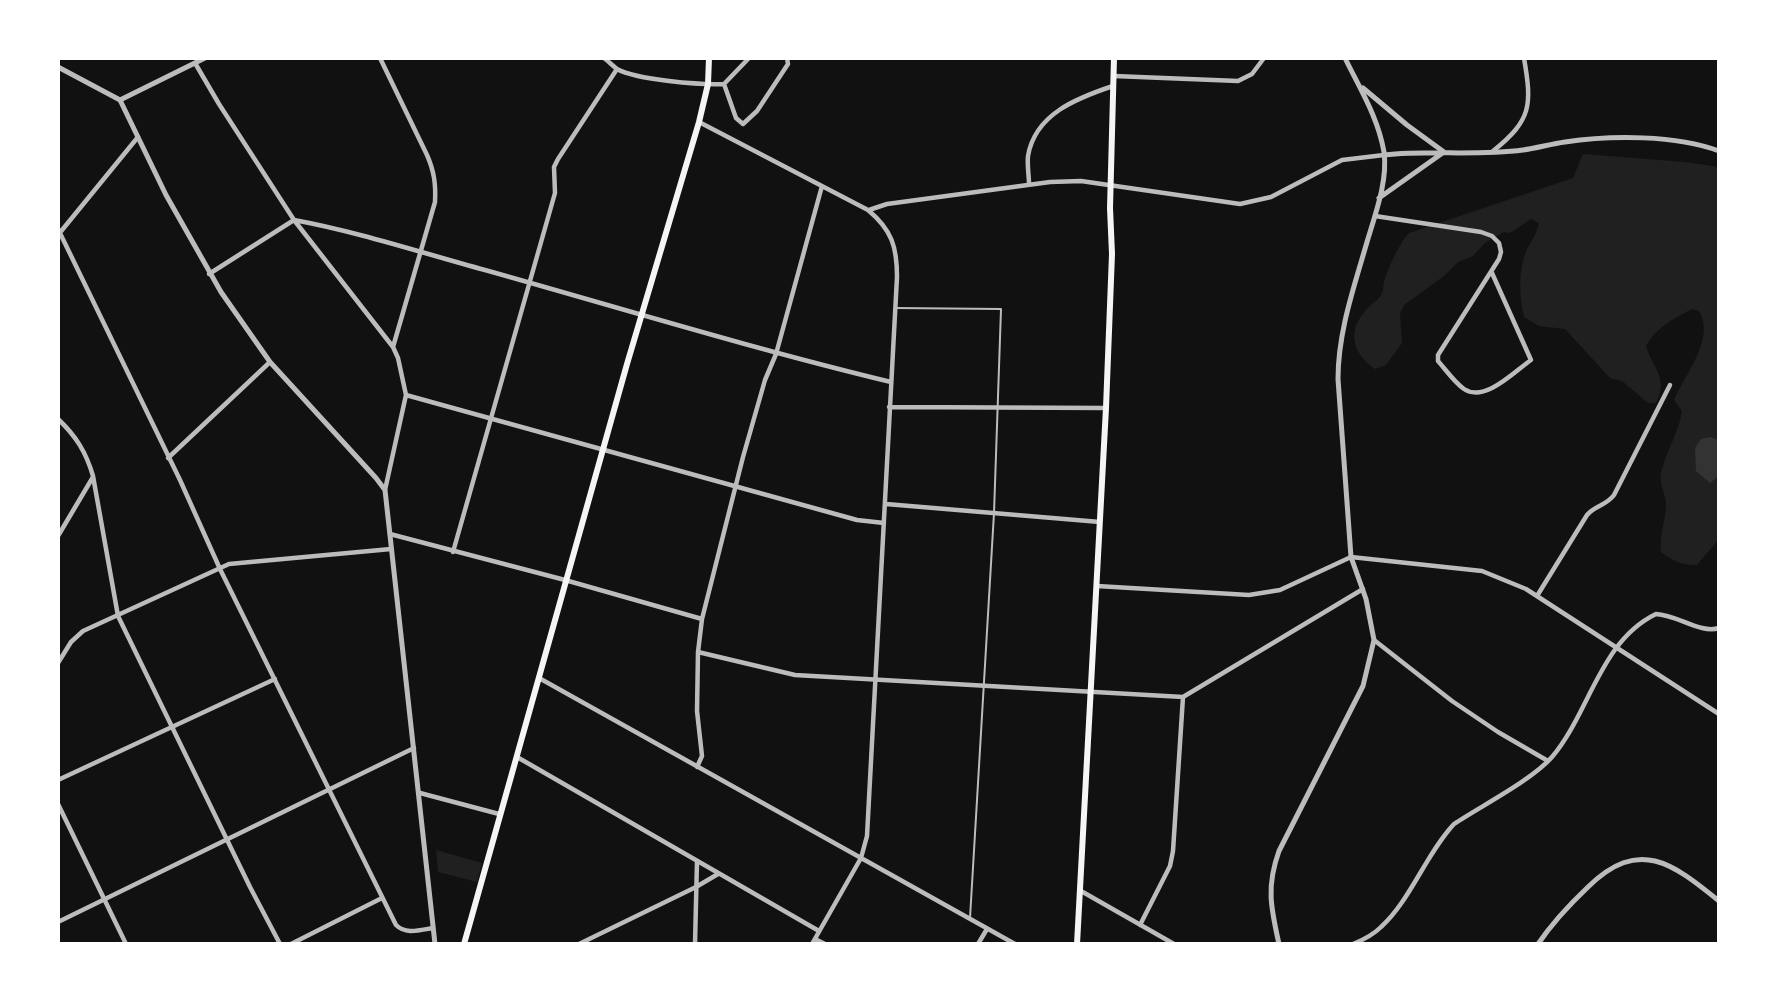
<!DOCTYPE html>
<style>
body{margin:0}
#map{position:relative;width:1777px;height:1002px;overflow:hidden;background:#111;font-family:"Open Sans",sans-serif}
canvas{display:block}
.frame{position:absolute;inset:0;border:60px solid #fff;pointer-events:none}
</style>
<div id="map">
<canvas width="1777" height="1002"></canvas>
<div class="frame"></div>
</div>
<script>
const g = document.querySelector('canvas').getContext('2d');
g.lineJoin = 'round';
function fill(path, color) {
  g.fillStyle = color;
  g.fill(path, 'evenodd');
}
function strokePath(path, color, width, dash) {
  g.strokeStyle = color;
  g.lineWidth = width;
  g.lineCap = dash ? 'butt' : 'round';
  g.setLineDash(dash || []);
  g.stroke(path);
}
const green = new Path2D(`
 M 1583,154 L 1685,162 L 1719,167 L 1719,440 L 1711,437 L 1716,479 L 1719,476 L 1719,539 L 1697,565 C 1681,565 1673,561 1661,552 C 1659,533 1667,517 1666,502 C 1664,490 1658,482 1662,469 C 1667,449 1679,432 1682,411 L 1674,400 C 1684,375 1716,339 1699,311 L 1692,309 C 1673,319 1657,327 1646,346 C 1653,369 1669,378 1656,403 L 1648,403 L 1622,381 L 1610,378 L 1565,329 L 1539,326 L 1524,317 C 1519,295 1518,270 1527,249 C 1532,240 1537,233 1539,223 L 1531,219 L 1510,233 L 1504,232 L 1485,243 L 1473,256 L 1458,262 L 1444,276 L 1404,305 L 1400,313 L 1402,343 L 1386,365 L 1375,369 C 1351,352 1347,330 1367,309 C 1371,304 1380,299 1382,293 C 1384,290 1383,286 1384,282 C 1387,270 1400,242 1409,233 L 1573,178 Z
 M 436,850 L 482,863 L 477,882 L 438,872 Z`);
const water = new Path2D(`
 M 1711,437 L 1719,440 L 1719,476 L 1710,483 L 1696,471 L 1695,448 L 1701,439 Z`);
const service = new Path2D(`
 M 895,308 L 1001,309 L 994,513 L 970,918`);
const minor = new Path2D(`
 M 380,58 L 427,155 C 434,171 436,184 435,202 L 393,347
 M 604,58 C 608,61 613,66 617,69 C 637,80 700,85 724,84
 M 749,58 L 724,84 L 736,118 L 743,124 L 757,111 L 788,64 L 787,58
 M 195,63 L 219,104 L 294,220 L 393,347 L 398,358 L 406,395 L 385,490
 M 1114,76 L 1238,81 L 1252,74 L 1264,58
 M 699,122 L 868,210 C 892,230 897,247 897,277 L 867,836 L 861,858 L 812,944
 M 1493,151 C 1532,120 1532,105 1524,58
 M 1029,184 C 1029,176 1027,165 1028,156 C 1035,114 1077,98 1113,86
 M 869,210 L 887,204 L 1050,182 L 1081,181 L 1240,204 L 1271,197 L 1342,160 L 1384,155
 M 1375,216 L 1481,232 L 1492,236 L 1499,243 L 1501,252 L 1499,259 L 1438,355 L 1438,361 C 1446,370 1454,382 1464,389 C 1485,403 1515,371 1531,360 L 1492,273
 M 58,229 L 180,480 L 220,569 L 396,925 C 406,935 420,930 433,928
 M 58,235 L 138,137
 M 209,274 L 294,220 C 359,232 422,253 485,270 C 620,308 754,349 891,382
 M 406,395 L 857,520 L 884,523
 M 889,407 L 1106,408
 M 58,419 C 76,436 86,452 93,476 L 118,616 L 250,887 L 280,944
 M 168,458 L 270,362
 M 886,504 L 1100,522
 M 390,534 L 565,580 L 702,619
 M 58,536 L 93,477
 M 453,552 L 555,193 L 554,167 L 558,159 L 617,69
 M 1097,586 L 1249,595 L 1280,590 L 1351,557 L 1482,571 L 1526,589 L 1719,714
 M 1537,596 L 1587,515 C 1595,505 1606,506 1614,495 L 1670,385
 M 1374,640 L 1452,701 L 1498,732 L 1548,761
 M 698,652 L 795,675 L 1183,697 L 1363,589
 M 58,663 L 71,642 L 83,631 L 229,564 L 391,549
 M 539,678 L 1015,944
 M 517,757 L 819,931
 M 697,767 L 702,756 L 697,711 L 698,652 L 702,619 L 743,457 L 765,380 L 776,354 L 822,186
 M 58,780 L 275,679
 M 420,793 L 499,814
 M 58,804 L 126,944
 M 1081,891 L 1174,944
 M 58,922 L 414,748
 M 1140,925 L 1170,866 L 1173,851 L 1183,697
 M 815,939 L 825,944
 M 291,944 L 382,898
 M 579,944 L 696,887 L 718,874
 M 695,944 L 697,861
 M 978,944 L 987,929
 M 1353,944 C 1363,940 1373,935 1381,927 C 1410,901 1426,854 1454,824 C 1481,806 1532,780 1552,757 C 1590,712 1600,641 1656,614 C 1678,615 1700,634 1719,628`);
const tertiary = new Path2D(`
 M 58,67 L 120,100
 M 1363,88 L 1407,125 L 1444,152 L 1379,198
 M 120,100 L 166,195 L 221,292 L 270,362 L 376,478 L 385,490 L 435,944
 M 120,100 L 205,58
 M 1384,155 C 1430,150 1477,156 1523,150 C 1537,148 1551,144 1565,142 C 1611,135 1676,135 1719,151
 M 1279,944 C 1271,908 1266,887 1279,851 L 1363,686 L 1374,640 L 1366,599 L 1351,557 L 1338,379 C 1338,332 1354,287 1367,242 C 1375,215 1388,181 1384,152 C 1378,117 1360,89 1345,58
 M 1538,944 C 1553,922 1569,905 1588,887 C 1639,837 1672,863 1719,901`);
const secondary = new Path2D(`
 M 464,944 L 627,364 L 699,122 L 708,84 L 709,58
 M 1077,944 L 1106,408 L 1112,254 L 1110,208 L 1114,58`);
fill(green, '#202020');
fill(water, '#333');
strokePath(service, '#bcbcbc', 2);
strokePath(minor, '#bcbcbc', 4.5);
strokePath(tertiary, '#bcbcbc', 5);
strokePath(secondary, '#f5f5f5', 6);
</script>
